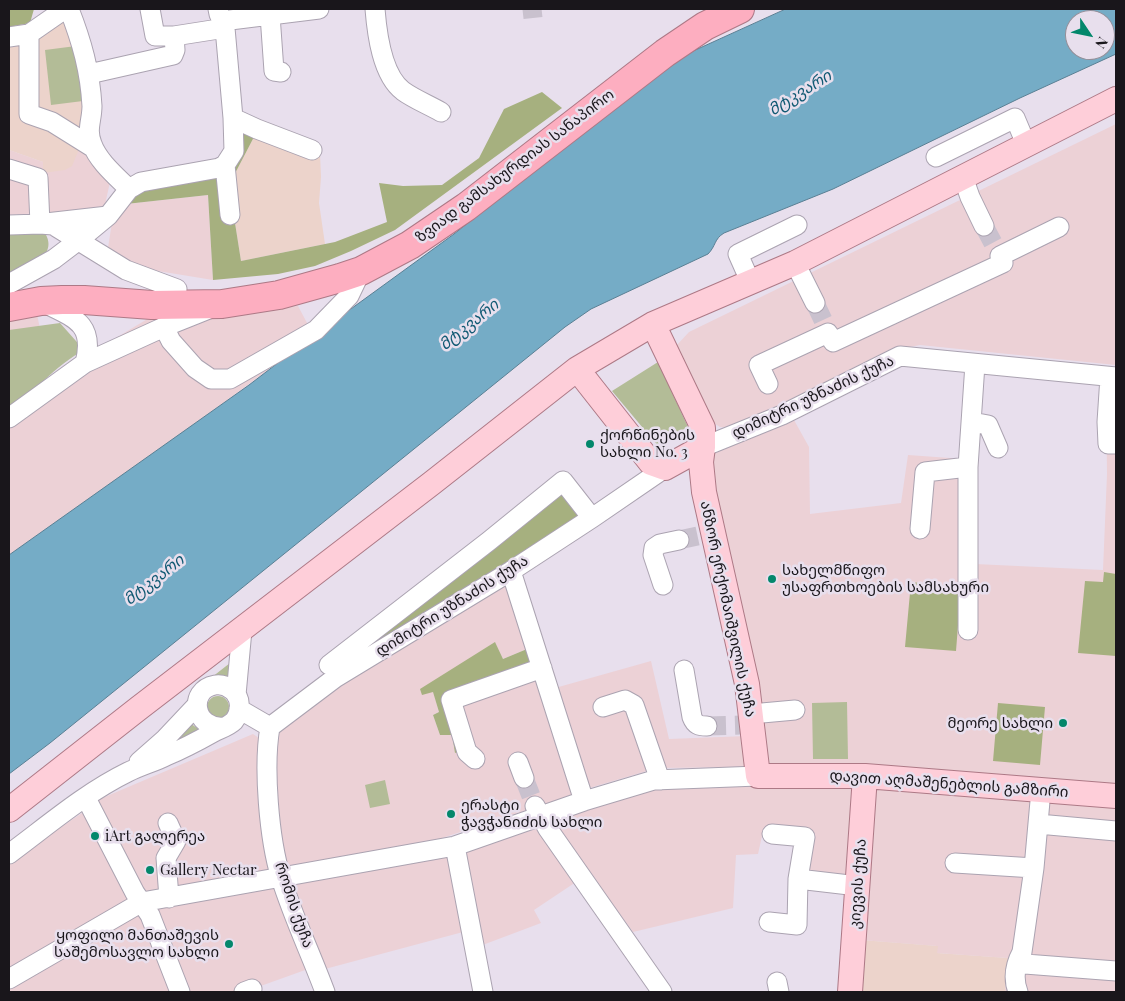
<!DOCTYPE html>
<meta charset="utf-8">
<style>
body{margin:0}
#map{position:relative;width:1125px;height:1001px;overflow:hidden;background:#e8dfed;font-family:"Playfair Display",serif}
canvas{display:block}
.frame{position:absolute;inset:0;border:10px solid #19161b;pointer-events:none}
.north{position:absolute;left:1065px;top:10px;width:50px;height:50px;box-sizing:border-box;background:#e8dfed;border:1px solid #958f99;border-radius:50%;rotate:124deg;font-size:14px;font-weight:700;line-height:20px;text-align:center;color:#19161b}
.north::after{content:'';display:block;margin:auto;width:18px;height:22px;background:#03876b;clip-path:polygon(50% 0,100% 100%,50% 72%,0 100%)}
</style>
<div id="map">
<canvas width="1125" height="1001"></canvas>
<div class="frame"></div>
<div class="north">N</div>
</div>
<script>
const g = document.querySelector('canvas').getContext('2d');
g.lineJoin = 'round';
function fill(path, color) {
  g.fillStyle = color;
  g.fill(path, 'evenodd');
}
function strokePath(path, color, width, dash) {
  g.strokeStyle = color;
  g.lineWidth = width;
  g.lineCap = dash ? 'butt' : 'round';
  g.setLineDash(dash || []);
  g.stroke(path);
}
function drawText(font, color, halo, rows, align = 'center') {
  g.font = font + ' "Playfair Display","Noto Sans Georgian",serif';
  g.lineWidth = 5;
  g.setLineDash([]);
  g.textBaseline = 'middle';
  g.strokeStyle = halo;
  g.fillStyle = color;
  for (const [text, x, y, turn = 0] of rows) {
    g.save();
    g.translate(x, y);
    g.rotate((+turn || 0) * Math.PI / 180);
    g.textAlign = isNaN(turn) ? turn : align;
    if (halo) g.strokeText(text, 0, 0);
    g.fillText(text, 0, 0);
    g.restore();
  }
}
const commercial = new Path2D(`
 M 1116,124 L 1116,365 L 920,345 L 899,349 L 731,428 L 720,427 L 712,422 L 676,346 L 689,332 Z
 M 80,147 L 112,173 L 104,209 L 9,215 L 9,150 L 43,162 L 43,173 Z
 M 208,195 L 213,280 L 121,265 L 107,254 L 113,216 L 126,204 Z
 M 298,306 L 314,336 L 192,426 L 9,555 L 9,429 L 96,350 L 149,318 L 213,315 Z
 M 37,314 L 41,334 L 9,346 L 9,320 Z
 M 981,372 L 975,564 L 1103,570 L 1107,474 L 1106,383 L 1116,384 L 1116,784 L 904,767 L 765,768 L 708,459 L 715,451 L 794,420 L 809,447 L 810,514 L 901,503 L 908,455 L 964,459 Z
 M 504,583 L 510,586 L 576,794 L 433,841 L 284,870 L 277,814 L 274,748 L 280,722 ZM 495,643 L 503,659 L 527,649 L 532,665 L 442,695 L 452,725 L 455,753 L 452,735 L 440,735 L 433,715 L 439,712 L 433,691 Z
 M 651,661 L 669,739 L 747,736 L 750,767 L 657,768 L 586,789 L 555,688 Z
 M 253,734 L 262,740 L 273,869 L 140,893 L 96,808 L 100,799 Z
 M 766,784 L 853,786 L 852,885 L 798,879 L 804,840 L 762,836 L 758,854 L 736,855 L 733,908 L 633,932 L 558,830 L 558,822 L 565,816 L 651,790 Z
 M 877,786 L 1116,808 L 1116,992 L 1005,992 L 1008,958 L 937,953 L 937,946 L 861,940 L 872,791 Z
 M 88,809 L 134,898 L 9,971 L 9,862 Z
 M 539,828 L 579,880 L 534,910 L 541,923 L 480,946 L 464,851 Z
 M 449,856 L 463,932 L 325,969 L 293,883 Z
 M 277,886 L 308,969 L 244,992 L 187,992 L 154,910 L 157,906 Z
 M 141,912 L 174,992 L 9,992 L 9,985 Z`);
const education = new Path2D(`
 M 66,17 L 86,88 L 80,147 L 72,166 L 65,170 L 43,173 L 43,162 L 9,150 L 9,27 Z
 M 255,135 L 320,154 L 321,177 L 319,203 L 325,244 L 241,261 L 229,185 Z
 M 861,940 L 938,946 L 937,953 L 1008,958 L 1005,992 L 857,992 Z`);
const green = new Path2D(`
 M 76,46 L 83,101 L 51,105 L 45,50 Z
 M 43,230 C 62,256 27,267 9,277 L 9,232 Z
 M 60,323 L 84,350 C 58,364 28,395 9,417 L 9,330 Z
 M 658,362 L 688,427 L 671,436 L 658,446 L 612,391 Z
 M 230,663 L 227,680 L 207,681 Z
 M207 707a11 11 0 1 1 22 0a11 11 0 1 1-22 0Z
 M 847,702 L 848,759 L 813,759 L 812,703 Z
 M 190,723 L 201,731 L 168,746 L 181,737 Z
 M 385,780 L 390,804 L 370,808 L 365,785 Z`);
const forest = new Path2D(`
 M 9,9 L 34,9 L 30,23 L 9,27 Z
 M 542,92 L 562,108 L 395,230 L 351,251 L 315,266 L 278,274 L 213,280 L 208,195 L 126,204 L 143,189 L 217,172 L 237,125 L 255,135 L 229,185 L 241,261 L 335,242 L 387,222 L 379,183 L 403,186 L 442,185 L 479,158 L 504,109 Z
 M 564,476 L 592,512 L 332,675 Z
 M 1104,572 L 1116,574 L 1116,656 L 1078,653 L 1085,581 L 1103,582 Z
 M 911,582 L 961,587 L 956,651 L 905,647 Z
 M 495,642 L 503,659 L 527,649 L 532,665 L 443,695 L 452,724 L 470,746 L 455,753 L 452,735 L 440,735 L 433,715 L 439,712 L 433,692 L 422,695 L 420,689 Z
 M 998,703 L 1045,707 L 1040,765 L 993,761 Z`);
const water = new Path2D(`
 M 786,9 L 1116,9 L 1116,54 L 1020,98 L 833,189 L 724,233 C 714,239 716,246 708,254 L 591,309 L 565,327 L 50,743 L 9,774 L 9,555 L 249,385 L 304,343 L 454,234 L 631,93 L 689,53 ZM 1075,20 L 1105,20 L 1105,50 L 1075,50 Z`);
const minorTunnel = new Path2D(`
 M 532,9 L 533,18
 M 984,226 L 993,243
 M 815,303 L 823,320
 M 679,540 L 702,535
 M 707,726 L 741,725
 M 524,778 L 535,806`);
const minor = new Path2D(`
 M 69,9 C 82,42 90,71 92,106 C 92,121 86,129 92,144 C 98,161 116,176 129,189
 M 150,9 L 155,36 L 174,36 L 225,28
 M 375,9 C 377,34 382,75 403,91 C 414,99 429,105 441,112
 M 270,15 L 274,71 L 281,72
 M 222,21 L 319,9
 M 29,34 L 29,114 L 52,122 L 92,147
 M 9,37 L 29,34 L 65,9
 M 89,74 L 173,55 L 175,50 L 174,36
 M 233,118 L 257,129 L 312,150
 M 936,157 L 1015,118 L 1026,144
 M 225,165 L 230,215
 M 9,169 L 38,178 L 40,224
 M 963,177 L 970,197 L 984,226
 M 46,223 L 108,216
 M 9,225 L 40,224 L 53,225 L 126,270 L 177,289
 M 795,263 L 815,303
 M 750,281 L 738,254 L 797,225
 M 9,284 L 54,259 L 79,240 L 108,216 L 129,189 L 141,182 L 219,168 L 225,165 L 234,151 L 233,118 L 225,28 L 219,14 L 218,9
 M 44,303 C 75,318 95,324 85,363
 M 164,327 L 171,341 L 195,368 L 211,379 L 230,379 L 316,330 L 349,296 L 361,271
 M 1110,377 L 1107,422 L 1108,444 L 1116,444
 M 768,384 L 759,365 L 828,333 L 833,342 L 1003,263 L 1000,256 L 1059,227
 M 9,418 L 85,363 L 164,327 L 209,309
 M 972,422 L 988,425 L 998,448
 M 703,447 L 782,415 L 900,356 L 1116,377
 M 920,529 L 925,472 L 968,467
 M 511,571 L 584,801
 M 663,585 L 653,555 L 654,548 L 660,544 L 679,540
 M 968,630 L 968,467 L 975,364
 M 329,665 L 489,541 L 563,481 L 592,518
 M 684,670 L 692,717 C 695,725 699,726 707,726
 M 236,695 L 242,630
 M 603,707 L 625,700 L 634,705 L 660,780
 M 239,709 L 270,727
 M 751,714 L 795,710
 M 270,727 L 335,678 L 511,571 L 592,518 L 665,468
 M 270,727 C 263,767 269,839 281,878 C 293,917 311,954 325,992
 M 475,759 L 467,752 L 451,700 L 542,668
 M 139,762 L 164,740 L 197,705
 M 518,762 L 524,778
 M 86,798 L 135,893 L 150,915 L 180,992
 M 535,806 L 548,829 L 662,992
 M 168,823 L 176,841 L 166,858 L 169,898
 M 1038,824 L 1116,831
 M 772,834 L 805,837 L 798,879 L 858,886
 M 455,846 L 483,992
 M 9,854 C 47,826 85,793 128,772 C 140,766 154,762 166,756 C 183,749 198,741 214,732 C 220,729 229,726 234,721 C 241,712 242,698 232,690 C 227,686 221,684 215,685 C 187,690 194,730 224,727
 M 955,863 L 1034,868
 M 769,922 L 797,925 L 798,879
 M 1022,952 L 1021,958 L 1025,964 L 1116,971
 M 9,979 L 142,902 L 455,846 L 584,801 L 654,780 L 758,776
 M 777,982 L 779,992
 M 244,992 L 252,989
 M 1018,992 C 1013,979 1015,965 1022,952 L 1034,868 L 1041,790`);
const major = new Path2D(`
 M 653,324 L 703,428 L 703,447 L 701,462 L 704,492 L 747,684 L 758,776 L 865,776 L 1116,796
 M 577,369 L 651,463 L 665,468 L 703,447
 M 9,810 L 139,708 L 432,483 L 577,369 L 653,324 L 795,263 L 1116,99
 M 850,992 L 865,776`);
const highway = new Path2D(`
 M 9,307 L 41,301 L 62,300 L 84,300 L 152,305 L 222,304 L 279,295 L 340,278 L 361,271 L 410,245 L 466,207 L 665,53 L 705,26 L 740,9`);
const markers = [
 [590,444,5,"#03876b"],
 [772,579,5,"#03876b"],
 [1063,723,5,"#03876b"],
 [451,814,5,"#03876b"],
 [95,836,5,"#03876b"],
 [150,870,5,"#03876b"],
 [229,944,5,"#03876b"]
];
const streetNames = [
 ["ზვიად გამსახურდიას სანაპირო",515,166,-37],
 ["დიმიტრი უზნაძის ქუჩა",813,397,-25],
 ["დიმიტრი უზნაძის ქუჩა",452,606,-32],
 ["ანზორ ერქომაიშვილის ქუჩა",728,609,78],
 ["დავით აღმაშენებლის გამზირი",949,784,4],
 ["კიევის ქუჩა",858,884,-86],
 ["რომის ქუჩა",294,905,71]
];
const poiNames = [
 ["ქორწინების",600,435],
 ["სახლი No. 3",600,452],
 ["სახელმწიფო",782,570],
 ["უსაფრთხოების სამსახური",782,587],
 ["მეორე სახლი",1053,723,"right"],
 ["ერასტი",461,805],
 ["ჭავჭანიძის სახლი",461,822],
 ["iArt გალერეა",105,836],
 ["Gallery Nectar",160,870],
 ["ყოფილი მანთაშევის",219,935,"right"],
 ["საშემოსავლო სახლი",219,952,"right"]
];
const waterNames = [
 ["მტკვარი",800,93,-32],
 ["მტკვარი",469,325,-39],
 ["მტკვარი",154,580,-38]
];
fill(commercial, '#ecd1d6');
fill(education, '#ecd3cb');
fill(green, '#b3bc97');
fill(forest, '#a6b07f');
fill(water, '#75acc6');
strokePath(water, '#597f93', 1);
strokePath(minorTunnel, '#c9c1ce', 19, [19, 9]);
strokePath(minor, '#aba3b1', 21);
strokePath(major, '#ad7986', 26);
strokePath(highway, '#ad7986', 30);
strokePath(minor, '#fff', 19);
strokePath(major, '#feced9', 24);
strokePath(highway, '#fdaec0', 28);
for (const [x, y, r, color] of markers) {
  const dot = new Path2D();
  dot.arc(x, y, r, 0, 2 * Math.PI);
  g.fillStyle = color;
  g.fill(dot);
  strokePath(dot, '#e8dfed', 2);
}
drawText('15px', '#19161b', '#e8dfed', streetNames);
drawText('15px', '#19161b', '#e8dfed', poiNames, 'left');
drawText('italic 16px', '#105973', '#e8dfed', waterNames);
</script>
